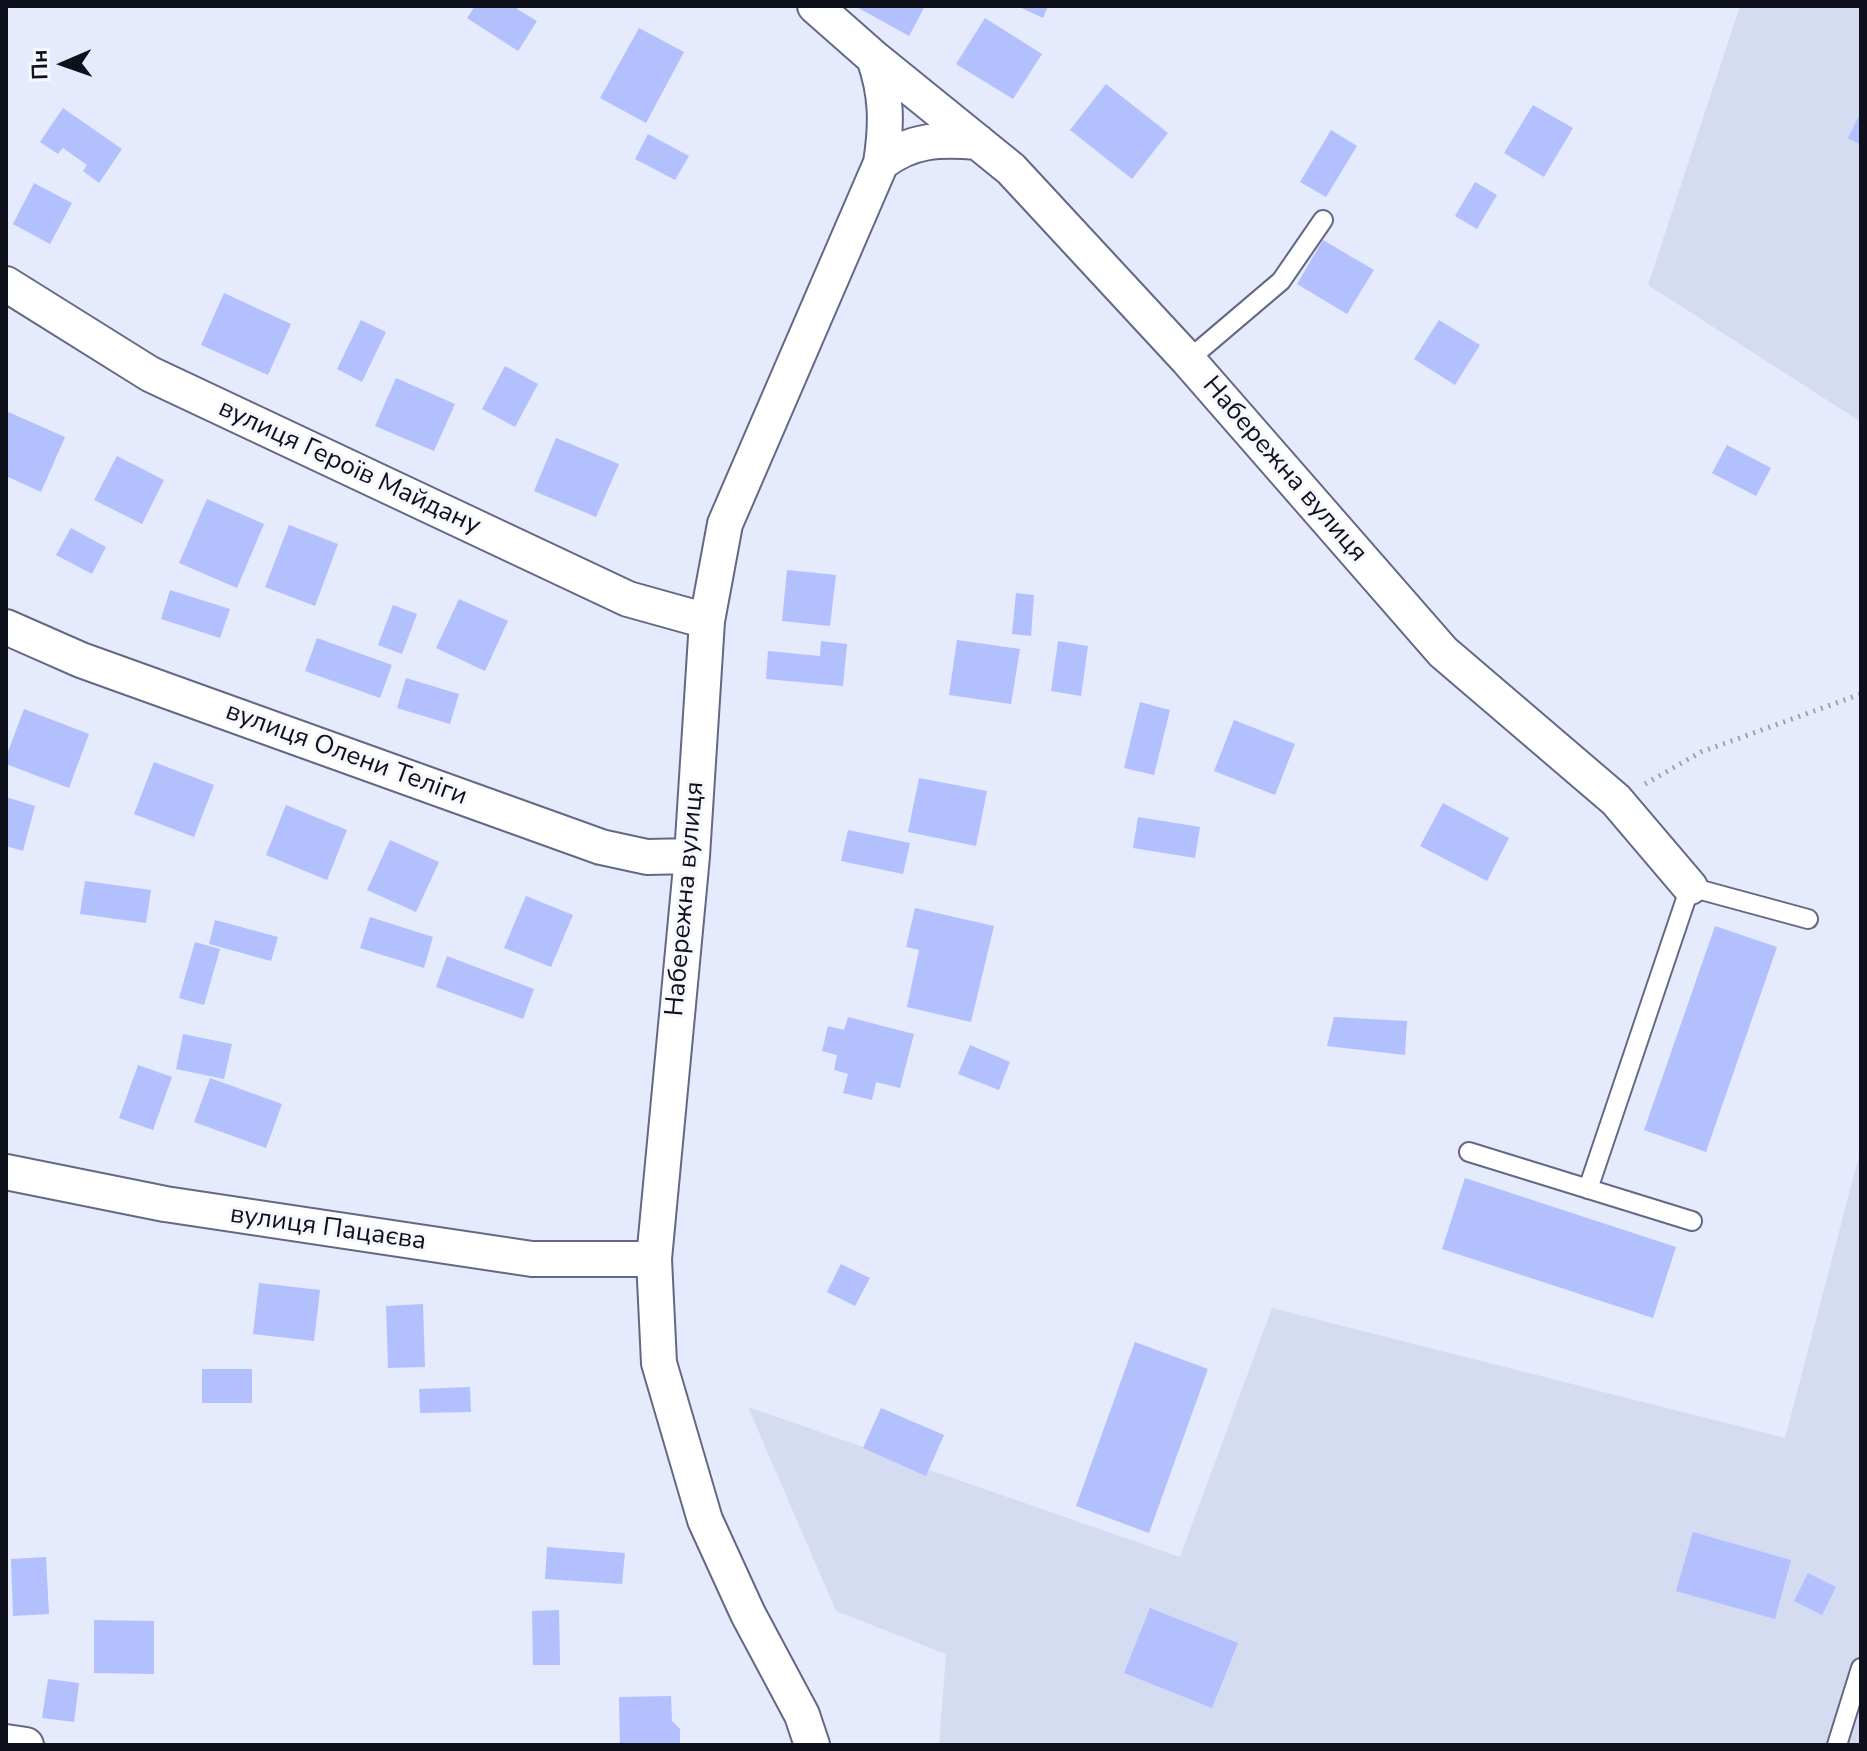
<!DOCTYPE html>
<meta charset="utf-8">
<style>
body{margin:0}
#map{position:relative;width:1867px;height:1751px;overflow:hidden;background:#e5eafd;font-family:"Nunito Sans",sans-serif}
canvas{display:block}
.frame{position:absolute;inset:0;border:8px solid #0e111b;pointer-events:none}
.north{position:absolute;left:24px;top:24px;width:80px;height:80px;-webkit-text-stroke:6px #f6f8fe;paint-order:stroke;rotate:268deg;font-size:22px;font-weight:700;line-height:32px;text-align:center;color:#0e111b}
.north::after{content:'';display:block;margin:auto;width:28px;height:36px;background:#0e111b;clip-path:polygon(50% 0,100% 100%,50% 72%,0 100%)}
</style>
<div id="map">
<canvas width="1867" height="1751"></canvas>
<div class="frame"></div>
<div class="north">Пн</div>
</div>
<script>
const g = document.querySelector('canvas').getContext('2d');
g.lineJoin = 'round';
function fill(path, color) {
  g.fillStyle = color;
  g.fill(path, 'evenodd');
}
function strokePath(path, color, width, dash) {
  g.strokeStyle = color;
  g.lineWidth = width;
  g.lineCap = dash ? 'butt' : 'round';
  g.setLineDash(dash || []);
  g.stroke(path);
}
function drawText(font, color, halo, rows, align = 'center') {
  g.font = font + ' "Nunito Sans",sans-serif';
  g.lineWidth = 6;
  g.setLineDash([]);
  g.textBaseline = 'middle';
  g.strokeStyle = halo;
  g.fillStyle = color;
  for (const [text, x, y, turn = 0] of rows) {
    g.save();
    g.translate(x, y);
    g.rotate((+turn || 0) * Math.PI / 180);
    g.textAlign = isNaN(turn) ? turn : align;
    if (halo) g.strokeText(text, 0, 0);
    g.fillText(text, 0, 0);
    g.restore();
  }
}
const built = new Path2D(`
 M 1740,6 L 1861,6 L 1861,422 L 1648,285 Z
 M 1861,1148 L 1861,1745 L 939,1745 L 946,1654 L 836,1611 L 748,1407 L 1180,1557 L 1272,1308 L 1785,1438 Z`);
const building = new Path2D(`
 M 475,6 L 519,6 L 517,9 L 537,21 L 518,51 L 467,18 Z
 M 855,6 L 925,6 L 909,36 Z
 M 1017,6 L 1048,6 L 1043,18 Z
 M 985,18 L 1042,54 L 1013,99 L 956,64 Z
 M 639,28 L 684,52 L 646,123 L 600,98 Z
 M 1106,84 L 1168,133 L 1132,179 L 1070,130 Z
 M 1533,105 L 1573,128 L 1544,177 L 1504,153 Z
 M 63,108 L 122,149 L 99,183 L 83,171 L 87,165 L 63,148 L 58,154 L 40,142 Z
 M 1861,112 L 1861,145 L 1848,138 Z
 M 1331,130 L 1357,146 L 1326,197 L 1300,182 Z
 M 648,134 L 689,156 L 675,180 L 635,159 Z
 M 1475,182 L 1497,195 L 1477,229 L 1455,216 Z
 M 34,183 L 72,203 L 50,244 L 13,224 Z
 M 1323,240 L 1374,270 L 1347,314 L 1297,284 Z
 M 224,293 L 291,324 L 268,375 L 201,345 Z
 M 361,320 L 386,332 L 362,382 L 337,369 Z
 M 1439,320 L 1480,345 L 1455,385 L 1414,359 Z
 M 505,366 L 538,384 L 515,427 L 482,409 Z
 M 396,378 L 455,404 L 434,451 L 375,426 Z
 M 6,411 L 65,437 L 41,492 L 6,476 Z
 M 556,438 L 619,464 L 596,517 L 534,491 Z
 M 1727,445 L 1771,468 L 1756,496 L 1712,473 Z
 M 117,456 L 164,480 L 142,524 L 94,500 Z
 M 207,499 L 264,524 L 237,588 L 179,563 Z
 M 289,525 L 338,544 L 315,606 L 265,587 Z
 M 71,528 L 106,547 L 92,574 L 56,555 Z
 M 787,570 L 836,575 L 830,626 L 782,621 Z
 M 170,590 L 230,609 L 220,638 L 161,619 Z
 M 1016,593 L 1034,595 L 1031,636 L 1012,634 Z
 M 459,599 L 508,621 L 485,671 L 436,648 Z
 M 393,605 L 417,614 L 402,654 L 378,645 Z
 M 317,638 L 392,665 L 380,698 L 305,671 Z
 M 957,640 L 1020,649 L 1011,704 L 949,695 Z
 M 821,641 L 847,644 L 843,686 L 766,679 L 768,651 L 820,656 Z
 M 1058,641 L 1088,646 L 1081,696 L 1051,691 Z
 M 406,678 L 459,694 L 450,724 L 397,708 Z
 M 1140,702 L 1170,710 L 1154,775 L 1124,768 Z
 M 24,709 L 89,734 L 69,788 L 6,764 L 6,757 Z
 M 1234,720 L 1295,744 L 1275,795 L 1214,771 Z
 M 154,762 L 214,785 L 194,837 L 134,814 Z
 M 919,778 L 987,791 L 976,846 L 908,832 Z
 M 6,797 L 35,806 L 23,851 L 6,846 Z
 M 1443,803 L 1509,838 L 1487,881 L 1420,846 Z
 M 286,805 L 347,830 L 327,880 L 266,855 Z
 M 1138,817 L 1200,827 L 1195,858 L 1133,848 Z
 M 848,830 L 910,843 L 903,874 L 841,861 Z
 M 390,840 L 439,862 L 416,912 L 367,890 Z
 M 85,881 L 151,890 L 146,923 L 80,914 Z
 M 526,896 L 573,915 L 551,967 L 504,948 Z
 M 915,908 L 994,926 L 971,1022 L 907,1007 L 919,950 L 906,947 Z
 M 370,917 L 433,937 L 424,968 L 360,948 Z
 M 215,920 L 278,937 L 271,961 L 209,944 Z
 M 1715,926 L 1777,947 L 1706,1152 L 1644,1130 Z
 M 195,942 L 220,949 L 204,1005 L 179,998 Z
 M 447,956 L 534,989 L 523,1019 L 436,987 Z
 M 848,1017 L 914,1034 L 900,1088 L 876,1082 L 872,1100 L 843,1093 L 848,1074 L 834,1070 L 837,1055 L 822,1051 L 828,1026 L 844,1030 Z
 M 1334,1017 L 1407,1021 L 1405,1055 L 1327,1046 Z
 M 183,1034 L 232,1044 L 224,1079 L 176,1069 Z
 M 970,1045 L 1010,1062 L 999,1090 L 958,1074 Z
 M 138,1065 L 172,1077 L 153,1130 L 119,1118 Z
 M 210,1078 L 282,1104 L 266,1148 L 194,1122 Z
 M 1465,1178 L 1676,1247 L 1653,1318 L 1442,1249 Z
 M 841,1264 L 870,1278 L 855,1306 L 827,1292 Z
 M 259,1283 L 320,1290 L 314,1341 L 253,1334 Z
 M 423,1304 L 425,1367 L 388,1368 L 386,1306 Z
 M 1135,1342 L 1208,1369 L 1149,1533 L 1076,1506 Z
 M 202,1369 L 252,1369 L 252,1403 L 202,1403 Z
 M 470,1387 L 471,1412 L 420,1413 L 419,1389 Z
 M 881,1408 L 944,1435 L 926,1476 L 863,1448 Z
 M 1693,1532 L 1791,1560 L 1775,1619 L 1676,1591 Z
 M 547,1547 L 625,1553 L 622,1584 L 545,1579 Z
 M 46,1557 L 49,1614 L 13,1616 L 11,1559 Z
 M 1808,1573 L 1836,1587 L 1822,1615 L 1794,1601 Z
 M 1150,1608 L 1238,1643 L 1212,1708 L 1124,1673 Z
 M 559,1610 L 560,1665 L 533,1665 L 532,1611 Z
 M 94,1620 L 154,1621 L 154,1674 L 94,1673 Z
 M 48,1679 L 79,1683 L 74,1722 L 42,1718 Z
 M 671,1696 L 672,1721 L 680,1729 L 680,1745 L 620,1745 L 619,1697 Z`);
const path = new Path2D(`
 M 1645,784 L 1701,752 L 1861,694`);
const lane = new Path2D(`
 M 1188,360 L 1281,281 L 1323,220
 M 1469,1152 L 1692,1221
 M 1588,1189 L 1690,887 L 1808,919
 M 1837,1745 L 1861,1668`);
const street = new Path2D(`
 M 815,6 L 874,58 L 1011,169 L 1188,360 L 1443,652 L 1616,800 L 1690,887
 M 881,163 C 912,139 940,139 978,142
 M 6,284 L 150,374 L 628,599 L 707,621
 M 6,627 L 81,660 L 601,847 L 647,857 L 692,856
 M 6,1172 L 165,1204 L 532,1259 L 654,1259
 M 6,1742 L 26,1745
 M 812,1745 L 802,1715 L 748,1614 L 705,1520 L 659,1363 L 654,1259 L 692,856 L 707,621 L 725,524 L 881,163 C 887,125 887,94 874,58`);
const streetNames = [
 ["вулиця Героїв Майдану",349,468,25],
 ["Набережна вулиця",1284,470,49],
 ["вулиця Олени Теліги",346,755,20],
 ["Набережна вулиця",686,899,-85],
 ["вулиця Пацаєва",328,1229,8]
];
fill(built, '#d5dbf1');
fill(building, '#b2c0fd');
strokePath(lane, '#636985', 22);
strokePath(street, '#636985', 38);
strokePath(path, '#9da1b1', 5, [2, 6]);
strokePath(lane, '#fff', 18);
strokePath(street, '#fff', 34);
drawText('26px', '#0e111b', '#f6f8fe', streetNames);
</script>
